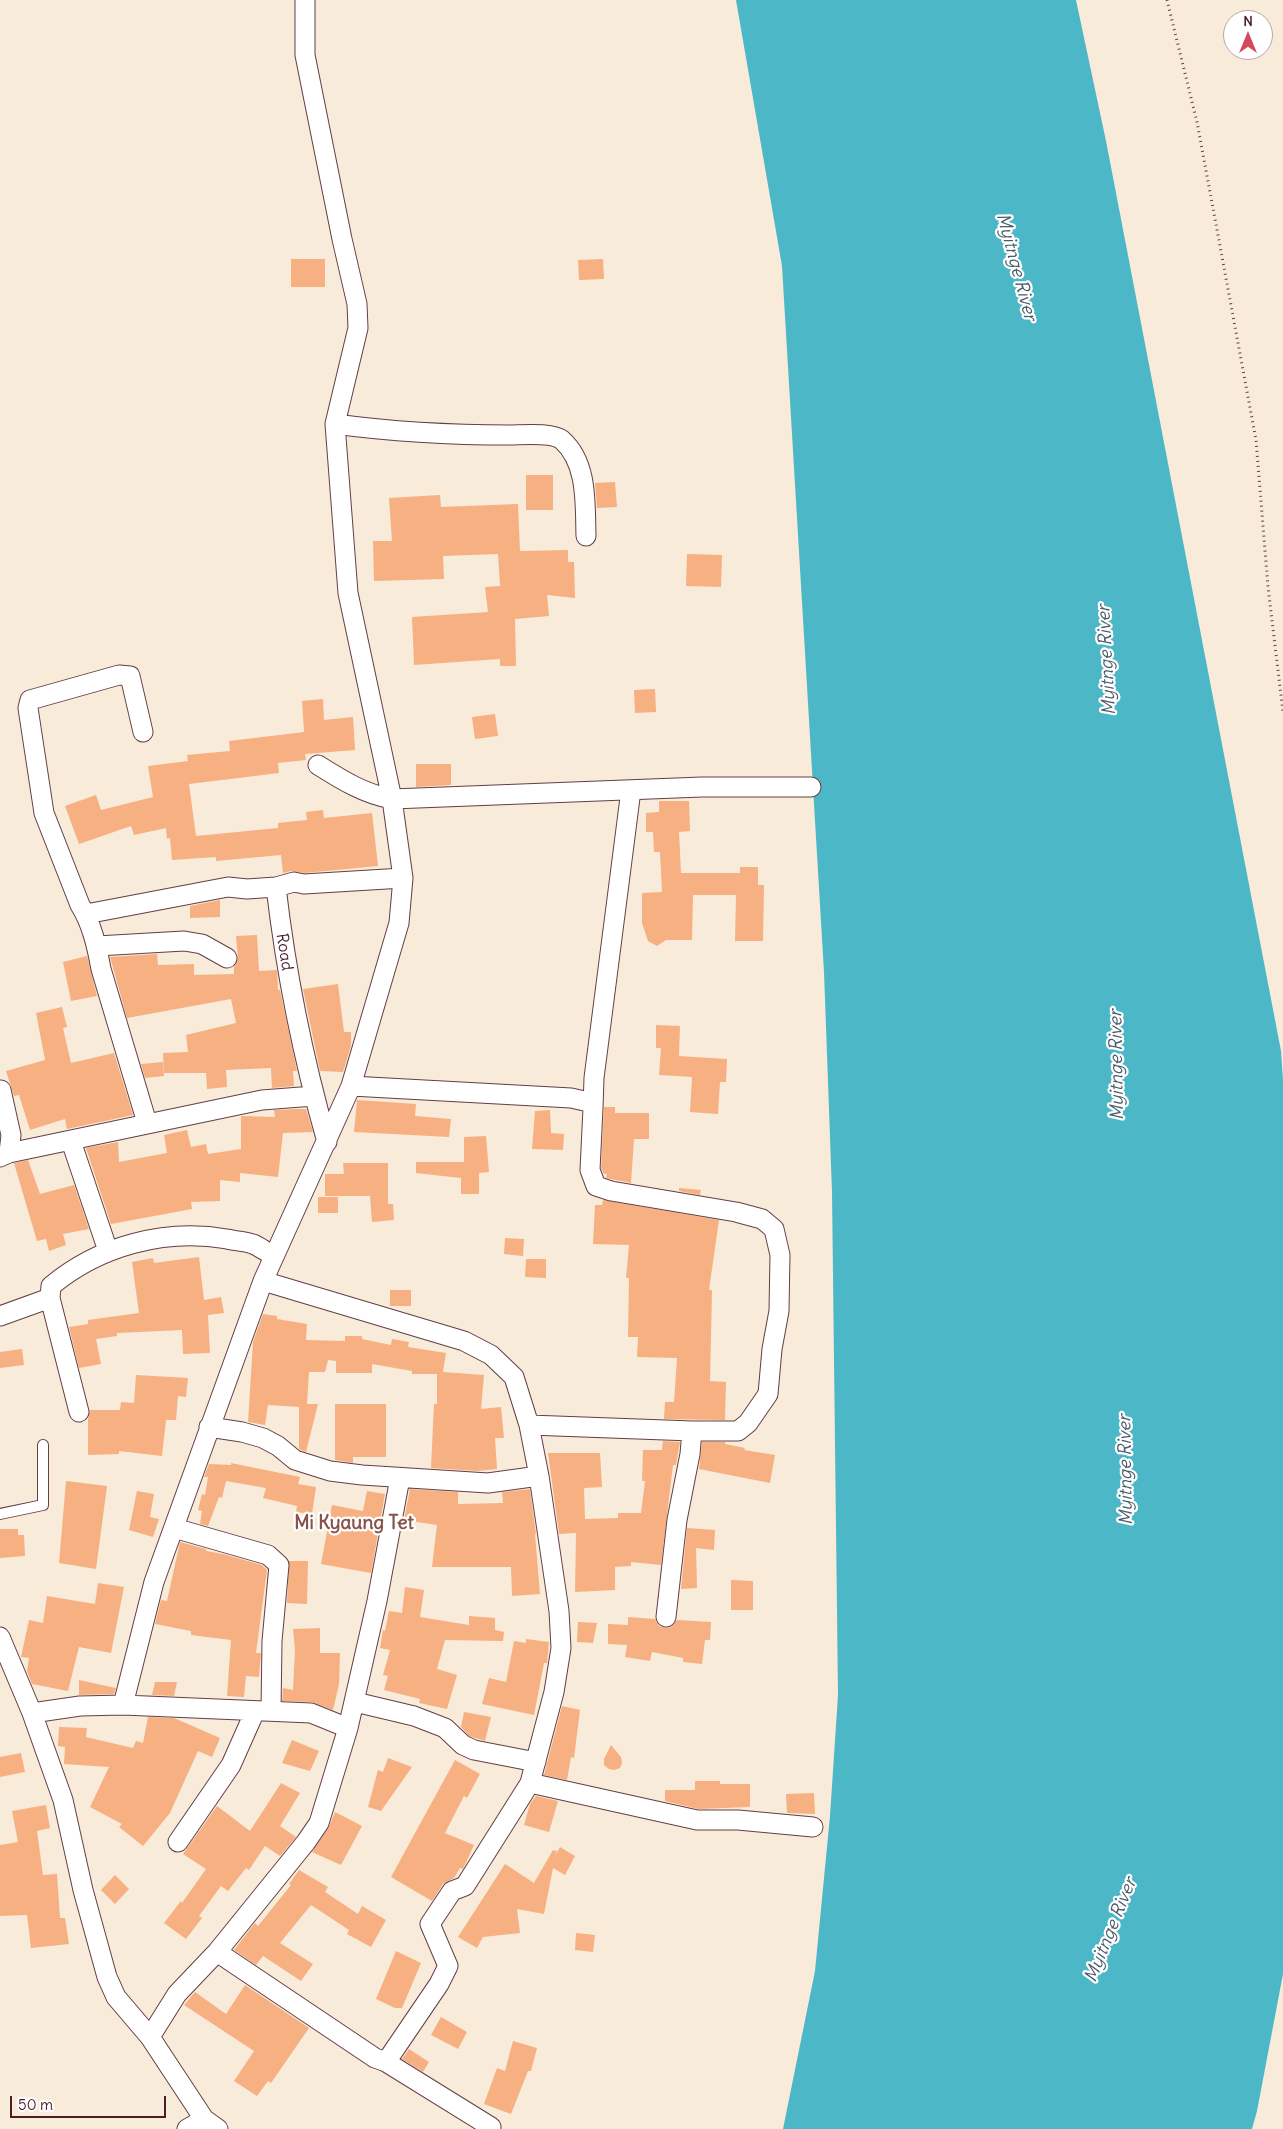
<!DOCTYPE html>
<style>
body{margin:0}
#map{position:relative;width:1283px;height:2129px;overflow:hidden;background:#f8ebd9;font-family:Delius,sans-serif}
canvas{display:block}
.north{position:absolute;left:1223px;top:10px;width:50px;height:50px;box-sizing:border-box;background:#fff;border:1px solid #b7a5aa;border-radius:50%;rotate:0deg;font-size:14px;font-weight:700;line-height:20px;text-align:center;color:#4a1f2b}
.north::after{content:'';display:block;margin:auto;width:18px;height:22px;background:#d1495b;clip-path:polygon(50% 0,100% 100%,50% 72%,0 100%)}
.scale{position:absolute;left:10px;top:2096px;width:156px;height:22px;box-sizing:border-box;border:2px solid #4a1f2b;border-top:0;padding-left:6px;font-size:15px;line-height:18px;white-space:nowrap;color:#4a1f2b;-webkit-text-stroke:4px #fff;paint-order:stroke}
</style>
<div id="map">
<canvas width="1283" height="2129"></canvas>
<div class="north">N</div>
<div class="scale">50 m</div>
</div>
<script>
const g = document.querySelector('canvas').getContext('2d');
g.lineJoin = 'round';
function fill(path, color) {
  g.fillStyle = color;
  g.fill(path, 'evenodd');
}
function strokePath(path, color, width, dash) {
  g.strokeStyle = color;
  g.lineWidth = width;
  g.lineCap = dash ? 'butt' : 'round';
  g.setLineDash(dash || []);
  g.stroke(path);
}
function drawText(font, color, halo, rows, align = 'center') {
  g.font = font + ' Delius,sans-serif';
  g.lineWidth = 4.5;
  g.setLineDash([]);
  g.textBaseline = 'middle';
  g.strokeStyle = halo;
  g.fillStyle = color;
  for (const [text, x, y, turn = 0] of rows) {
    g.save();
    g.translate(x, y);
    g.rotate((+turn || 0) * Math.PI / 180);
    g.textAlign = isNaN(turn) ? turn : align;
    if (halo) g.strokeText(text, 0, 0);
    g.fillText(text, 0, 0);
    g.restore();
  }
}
const water = new Path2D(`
 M 736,0 L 1076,0 L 1106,141 L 1281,1051 L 1283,1080 L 1283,1974 L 1257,2111 L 1252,2129 L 783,2129 L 815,1971 L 830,1816 L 838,1695 L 832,1192 L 824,972 L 782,266 Z`);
const building = new Path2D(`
 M 291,259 L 325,259 L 325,287 L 291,287 Z
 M 603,259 L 604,279 L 579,280 L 578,260 Z
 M 526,475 L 553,475 L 553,510 L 526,510 Z
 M 615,482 L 617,507 L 597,508 L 595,483 Z
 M 440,495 L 441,507 L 518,504 L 520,551 L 568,550 L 568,562 L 574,562 L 575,598 L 547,595 L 549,616 L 515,619 L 516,666 L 500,666 L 500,659 L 414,665 L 412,617 L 488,612 L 485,587 L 500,586 L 498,554 L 443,556 L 444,579 L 374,581 L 373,541 L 392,541 L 389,498 Z
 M 687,554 L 722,555 L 721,587 L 686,586 Z
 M 655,689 L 656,712 L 635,713 L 634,690 Z
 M 323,699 L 324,720 L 353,717 L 355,750 L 305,754 L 306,760 L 278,763 L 279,773 L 189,784 L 196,836 L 278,828 L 278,823 L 307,820 L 306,812 L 323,810 L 324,818 L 372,813 L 378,866 L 305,873 L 291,871 L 283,873 L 281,855 L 216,861 L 216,857 L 172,860 L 170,838 L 167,839 L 166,828 L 134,835 L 131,826 L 79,844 L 65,806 L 96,795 L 101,810 L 153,797 L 148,766 L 188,761 L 187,755 L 230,751 L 229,741 L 304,732 L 302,701 Z
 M 495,714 L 498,736 L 475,739 L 472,717 Z
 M 416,764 L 451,764 L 451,785 L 416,787 Z
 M 659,801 L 689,801 L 690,831 L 679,832 L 681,873 L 740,873 L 740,867 L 758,867 L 758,885 L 764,885 L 763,941 L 735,941 L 736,895 L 693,895 L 692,940 L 666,940 L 657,946 L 648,941 L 642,923 L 642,893 L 662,892 L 660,852 L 654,852 L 653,832 L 646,832 L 646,813 L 659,812 Z
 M 220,900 L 220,917 L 190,918 L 190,906 Z
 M 257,935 L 259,971 L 277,970 L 278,990 L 280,990 L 297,1071 L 293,1071 L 294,1086 L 272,1088 L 271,1068 L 226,1070 L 227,1087 L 207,1089 L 206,1073 L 164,1073 L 163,1053 L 188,1052 L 186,1035 L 236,1023 L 231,999 L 127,1018 L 110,957 L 157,954 L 158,965 L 194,964 L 194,975 L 234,974 L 234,967 L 238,958 L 236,936 Z
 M 87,956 L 97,996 L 71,1001 L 63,962 Z
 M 338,984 L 344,1032 L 351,1032 L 351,1046 L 343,1072 L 320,1071 L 303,989 Z
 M 62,1007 L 67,1027 L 63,1028 L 71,1063 L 114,1053 L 133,1115 L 67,1129 L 65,1119 L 30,1130 L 19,1095 L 14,1096 L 6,1071 L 45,1060 L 36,1013 Z
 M 656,1025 L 680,1026 L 679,1056 L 727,1059 L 726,1082 L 720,1082 L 718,1114 L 690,1112 L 692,1077 L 659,1075 L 661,1048 L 656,1048 Z
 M 163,1062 L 164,1076 L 145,1078 L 141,1064 Z
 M 357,1100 L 416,1104 L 415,1116 L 451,1119 L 449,1137 L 354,1132 Z
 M 604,1107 L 615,1107 L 615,1113 L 649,1113 L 649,1139 L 634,1139 L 631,1183 L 606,1178 L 607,1174 L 604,1174 L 601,1168 Z
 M 296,1109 L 306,1109 L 313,1132 L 283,1133 L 278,1177 L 240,1173 L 240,1182 L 220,1180 L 220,1201 L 191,1202 L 192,1209 L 111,1224 L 86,1148 L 118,1142 L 119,1162 L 167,1153 L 164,1135 L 187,1130 L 191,1147 L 206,1144 L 208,1154 L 241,1149 L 241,1116 L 275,1117 L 274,1110 Z
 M 550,1110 L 551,1133 L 564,1134 L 563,1150 L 532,1149 L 535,1111 Z
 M 486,1136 L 489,1172 L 479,1173 L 479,1194 L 461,1194 L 461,1178 L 416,1173 L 416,1162 L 464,1162 L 464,1137 Z
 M 28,1160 L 40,1194 L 74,1185 L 89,1229 L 63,1234 L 66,1245 L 49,1251 L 46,1239 L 37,1241 L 14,1163 Z
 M 343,1163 L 388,1163 L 388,1204 L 393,1204 L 394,1220 L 372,1222 L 370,1196 L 325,1196 L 325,1174 L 344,1174 Z
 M 679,1188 L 701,1190 L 700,1195 L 679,1191 Z
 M 318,1197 L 338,1197 L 338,1213 L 318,1213 Z
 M 603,1200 L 719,1220 L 709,1290 L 712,1290 L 710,1381 L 726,1382 L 725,1420 L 664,1419 L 665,1402 L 674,1402 L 677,1358 L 637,1357 L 638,1337 L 628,1337 L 629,1278 L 626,1278 L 629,1245 L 593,1244 L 595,1205 L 602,1205 Z
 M 505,1238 L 524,1239 L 523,1256 L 504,1254 Z
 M 199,1257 L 204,1300 L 221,1297 L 224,1313 L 208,1315 L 210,1353 L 183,1354 L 182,1330 L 117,1333 L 117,1336 L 96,1339 L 101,1364 L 79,1368 L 69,1327 L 88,1324 L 88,1320 L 139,1313 L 132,1262 L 153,1258 L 154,1263 Z
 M 526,1259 L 546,1259 L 546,1278 L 525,1277 Z
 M 390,1290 L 411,1290 L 411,1306 L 390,1306 Z
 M 263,1314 L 277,1316 L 277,1319 L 307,1324 L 306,1340 L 345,1341 L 345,1336 L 362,1336 L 362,1339 L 391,1345 L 392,1339 L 409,1342 L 408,1347 L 446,1353 L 443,1372 L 484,1375 L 481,1409 L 501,1407 L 504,1438 L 495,1438 L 497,1469 L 477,1471 L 431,1468 L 434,1404 L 437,1404 L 437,1374 L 412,1374 L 412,1371 L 372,1364 L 372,1373 L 336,1373 L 336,1361 L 328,1360 L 325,1372 L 309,1372 L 307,1404 L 318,1404 L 306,1452 L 299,1449 L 299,1407 L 268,1405 L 265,1425 L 248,1422 L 253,1342 Z
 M 22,1349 L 24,1365 L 0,1368 L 0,1352 Z
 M 136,1375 L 188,1378 L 186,1397 L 178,1396 L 176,1420 L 166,1420 L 162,1456 L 119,1451 L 119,1454 L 88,1455 L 88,1419 L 90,1410 L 120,1410 L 121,1402 L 134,1403 Z
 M 335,1404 L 386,1404 L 386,1457 L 353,1457 L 353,1463 L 335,1460 Z
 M 663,1441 L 680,1442 L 676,1465 L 673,1465 L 661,1565 L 631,1562 L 631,1566 L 615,1567 L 615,1590 L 575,1592 L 576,1533 L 559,1534 L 548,1453 L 600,1453 L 602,1487 L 584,1488 L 585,1519 L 618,1518 L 618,1513 L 641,1513 L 645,1481 L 642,1481 L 643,1450 L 662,1450 Z
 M 702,1442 L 725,1442 L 725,1444 L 745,1448 L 744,1450 L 775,1455 L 770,1483 L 699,1469 Z
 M 231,1463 L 300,1477 L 298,1484 L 316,1487 L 312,1514 L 296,1512 L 297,1506 L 263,1498 L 266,1488 L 226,1481 L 222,1498 L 219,1497 L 208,1526 L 200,1524 L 202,1511 L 198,1510 L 202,1494 L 205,1495 L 208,1477 L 204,1477 L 209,1464 L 231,1465 Z
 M 66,1481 L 107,1486 L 96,1569 L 59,1563 Z
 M 410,1489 L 458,1492 L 458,1504 L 503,1503 L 502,1492 L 530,1489 L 536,1534 L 535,1534 L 540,1594 L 512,1596 L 511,1567 L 432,1567 L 437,1525 L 404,1520 Z
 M 137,1491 L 154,1494 L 150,1517 L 159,1519 L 153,1537 L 129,1530 Z
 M 367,1491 L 385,1494 L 371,1573 L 321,1564 L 332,1505 L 363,1511 Z
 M 687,1528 L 715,1530 L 714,1550 L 696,1548 L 697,1588 L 681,1589 Z
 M 0,1529 L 18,1529 L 18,1535 L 24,1535 L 25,1556 L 0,1558 Z
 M 180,1542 L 206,1549 L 206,1551 L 223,1554 L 262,1565 L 267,1570 L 256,1653 L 261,1653 L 259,1677 L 246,1676 L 244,1697 L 227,1696 L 231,1640 L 191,1635 L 191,1631 L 155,1624 L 161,1600 L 167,1601 Z
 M 289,1561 L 308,1561 L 307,1604 L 287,1603 Z
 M 731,1580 L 753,1581 L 753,1610 L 731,1610 Z
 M 98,1583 L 124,1587 L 111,1653 L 79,1647 L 68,1691 L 32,1684 L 27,1671 L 29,1658 L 21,1657 L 29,1620 L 43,1623 L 47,1596 L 95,1604 Z
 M 405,1587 L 424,1590 L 420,1617 L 469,1625 L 469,1616 L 495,1618 L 495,1630 L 504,1632 L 503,1641 L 445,1640 L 437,1669 L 457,1675 L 447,1709 L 419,1703 L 420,1699 L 384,1690 L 388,1676 L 383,1675 L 390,1650 L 380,1648 L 383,1630 L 385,1631 L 389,1611 L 402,1613 Z
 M 628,1617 L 655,1619 L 659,1626 L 665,1628 L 671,1627 L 677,1620 L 711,1622 L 710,1640 L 705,1640 L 702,1664 L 683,1662 L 683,1658 L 652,1652 L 650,1661 L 625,1657 L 627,1645 L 608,1644 L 608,1624 L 628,1625 Z
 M 578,1622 L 597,1623 L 593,1643 L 577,1642 Z
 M 320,1628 L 320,1653 L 340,1653 L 339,1684 L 333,1710 L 312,1702 L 282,1701 L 283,1688 L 293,1690 L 295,1650 L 293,1629 Z
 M 526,1639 L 549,1642 L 547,1663 L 544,1663 L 534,1715 L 482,1704 L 489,1678 L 506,1682 L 514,1641 L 526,1643 Z
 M 79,1680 L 116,1688 L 114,1694 L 79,1695 Z
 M 155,1682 L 177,1682 L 174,1696 L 152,1695 Z
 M 562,1706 L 580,1710 L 574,1758 L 571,1757 L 567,1780 L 544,1775 Z
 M 464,1712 L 491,1717 L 485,1741 L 469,1736 L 461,1727 Z
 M 148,1717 L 174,1718 L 220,1738 L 212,1757 L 198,1751 L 170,1813 L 143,1846 L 119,1827 L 122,1824 L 90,1807 L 109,1767 L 64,1764 L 65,1747 L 58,1746 L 59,1727 L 87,1728 L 86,1737 L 133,1748 L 136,1741 L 143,1743 Z
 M 292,1740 L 319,1751 L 310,1771 L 282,1763 Z
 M 611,1745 L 621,1757 L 622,1763 L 620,1768 L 614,1770 L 609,1769 L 604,1765 L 604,1759 Z
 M 21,1753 L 25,1772 L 0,1777 L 0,1757 Z
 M 388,1758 L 412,1767 L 381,1811 L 368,1807 L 378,1770 L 383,1772 Z
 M 455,1760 L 480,1774 L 467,1798 L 464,1796 L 445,1833 L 474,1845 L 463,1869 L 460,1868 L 454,1878 L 443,1884 L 432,1901 L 391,1877 Z
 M 695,1781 L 720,1781 L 720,1784 L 750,1784 L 750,1807 L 698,1809 L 665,1801 L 665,1790 L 695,1790 Z
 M 281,1783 L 300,1793 L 280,1826 L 296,1837 L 280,1856 L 265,1846 L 249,1870 L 246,1868 L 228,1891 L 221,1886 L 199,1916 L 202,1918 L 186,1939 L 164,1923 L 181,1901 L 182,1903 L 206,1869 L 183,1854 L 217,1806 L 250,1831 Z
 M 814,1793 L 815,1814 L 787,1813 L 786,1794 Z
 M 536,1796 L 558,1801 L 549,1832 L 524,1825 L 530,1804 Z
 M 46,1805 L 50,1828 L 37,1831 L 43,1875 L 57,1874 L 60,1918 L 65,1918 L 69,1944 L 31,1948 L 27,1915 L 0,1916 L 0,1845 L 18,1842 L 12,1811 Z
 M 335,1812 L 362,1826 L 341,1865 L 312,1852 L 328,1829 Z
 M 560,1847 L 575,1856 L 565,1875 L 553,1868 L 544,1914 L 517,1909 L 520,1933 L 483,1937 L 477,1948 L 458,1937 L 505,1864 L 534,1883 L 553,1850 L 557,1851 L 555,1856 Z
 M 299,1870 L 328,1887 L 325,1892 L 358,1914 L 362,1906 L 386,1920 L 371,1947 L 347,1934 L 349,1930 L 311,1905 L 280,1943 L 313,1964 L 301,1981 L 263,1956 L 256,1965 L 234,1950 L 255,1923 L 258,1926 L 291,1885 L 289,1884 Z
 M 115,1875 L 129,1889 L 115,1904 L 101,1890 Z
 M 576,1933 L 595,1935 L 593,1952 L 575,1950 Z
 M 396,1951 L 421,1963 L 402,2008 L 395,2008 L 376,1999 Z
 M 245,1985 L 309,2028 L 271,2083 L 268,2081 L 257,2096 L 234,2081 L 254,2051 L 184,2005 L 195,1992 L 226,2014 Z
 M 441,2017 L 467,2032 L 458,2049 L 431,2035 Z
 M 513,2041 L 537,2048 L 531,2071 L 528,2071 L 511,2114 L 484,2104 L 497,2068 L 505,2071 Z
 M 409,2049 L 429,2062 L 423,2072 L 402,2059 Z`);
const path = new Path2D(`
 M 1167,0 L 1197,122 L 1256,440 L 1268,587 L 1283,712`);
const lane = new Path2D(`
 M 0,1514 L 43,1505 L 43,1445`);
const street = new Path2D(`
 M 335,424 C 394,432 450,435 510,435 C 522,435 552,432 562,440 C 588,463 585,504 586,536
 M 143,732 L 130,676 L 119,675 L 30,700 L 28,708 L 44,813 L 80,905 C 92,924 97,947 101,969 L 147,1123
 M 318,765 C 342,780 364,794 392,799 L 702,787 L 811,787
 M 86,914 L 228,887 L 247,889 L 276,887
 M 97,946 L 184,941 L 202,944 L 227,958
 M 351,1086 L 571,1098 L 589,1102 L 593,1108 L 590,1170 L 596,1186 L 611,1191 L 736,1212 L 762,1219 L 774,1229 L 780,1255 L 779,1311 L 772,1349 L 768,1394 L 748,1423 L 738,1431 L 692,1431
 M 1,1090 L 11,1135 L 9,1153
 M 593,1108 L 594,1078 L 631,790
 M 71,1141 L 108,1251
 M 327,1142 C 303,1058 286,973 276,887 L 294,882 L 304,884 L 403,878
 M 0,1157 L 9,1153 L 262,1100 L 314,1096
 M 0,1316 L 50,1298
 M 79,1412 L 50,1298 L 51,1286 C 99,1246 165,1228 227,1239 C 235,1241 245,1241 253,1244 C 260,1247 266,1252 273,1255
 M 529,1425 L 692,1431 L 690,1454 L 677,1520 L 666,1617
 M 209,1427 L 242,1432 L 263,1438 L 278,1446 L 295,1460 L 330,1471 L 362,1475 L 488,1483 L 539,1476 L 529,1425 L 514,1377 L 491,1355 L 464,1341 L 263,1281
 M 174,1528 L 268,1555 L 279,1565 L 272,1641 L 271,1711
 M 0,1637 L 32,1713 L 80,1706 L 123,1705 L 154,1582 L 263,1281 L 351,1086 L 399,923 L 403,878 L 392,799 L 348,593 L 335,424 L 358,328 L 357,304 L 342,239 L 305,55 L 305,0
 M 355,1702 L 414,1716 L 445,1728 L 463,1745 L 474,1750 L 536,1762
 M 123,1705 L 311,1713 L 348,1728 L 319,1823 L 306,1842 L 217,1952 L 177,1994 L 150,2037
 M 32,1713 L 63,1800 L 83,1890 L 107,1977 L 116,1997 L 150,2037 L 204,2119 L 218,2129
 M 348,1728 L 377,1601 L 400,1478
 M 530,1783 L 697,1820 L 738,1820 L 813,1827
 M 178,1842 L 231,1765 L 255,1711
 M 217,1952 L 375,2058 L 386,2062 L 491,2127
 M 386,2062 L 439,1984 L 448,1966 L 430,1924 L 452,1891 L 465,1886 L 530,1783 L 554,1692 L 561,1648 L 559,1611 L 539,1476
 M 187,2129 L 204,2119`);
const streetNames = [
 ["Road",284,952,81]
];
const waterNames = [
 ["Myitnge River",1016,267,75],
 ["Myitnge River",1107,660,-93],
 ["Myitnge River",1117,1065,-91],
 ["Myitnge River",1126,1470,-91],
 ["Myitnge River",1111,1930,-68]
];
const quarterNames = [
 ["Mi Kyaung Tet",354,1524]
];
fill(water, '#4cb8c7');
fill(building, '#f7b081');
strokePath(lane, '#643e45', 12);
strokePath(street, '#643e45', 21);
strokePath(path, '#643e45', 3, [1, 4]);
strokePath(lane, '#fff', 10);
strokePath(street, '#fff', 19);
drawText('16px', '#4a1f2b', '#fff', streetNames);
drawText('italic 18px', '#4b5c69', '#fff', waterNames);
drawText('bold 19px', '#875249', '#fff', quarterNames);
</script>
